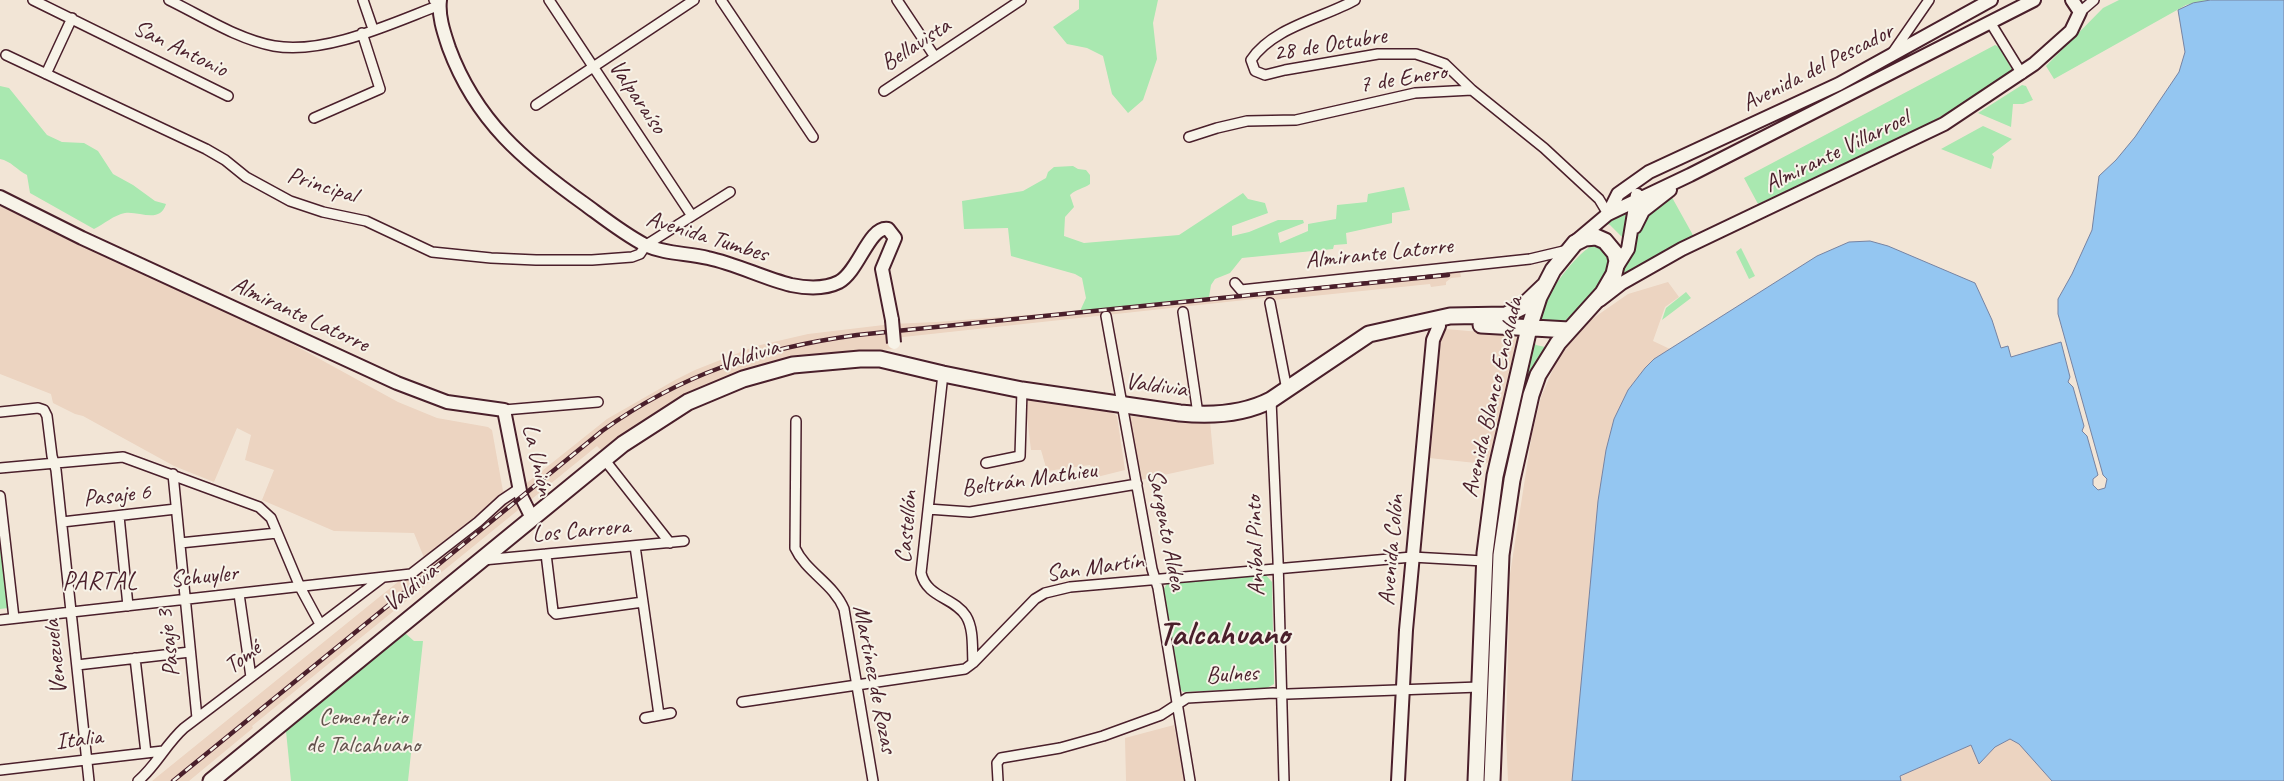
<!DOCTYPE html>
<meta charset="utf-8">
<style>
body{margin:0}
canvas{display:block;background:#f2e5d6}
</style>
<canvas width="2284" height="781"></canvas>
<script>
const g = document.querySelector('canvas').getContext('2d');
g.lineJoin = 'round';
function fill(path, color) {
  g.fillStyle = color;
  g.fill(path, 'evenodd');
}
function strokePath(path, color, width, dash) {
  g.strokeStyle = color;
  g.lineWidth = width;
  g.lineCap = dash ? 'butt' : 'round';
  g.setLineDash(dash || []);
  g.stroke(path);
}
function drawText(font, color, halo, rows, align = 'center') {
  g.font = font + ' Caveat,sans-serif';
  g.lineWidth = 4;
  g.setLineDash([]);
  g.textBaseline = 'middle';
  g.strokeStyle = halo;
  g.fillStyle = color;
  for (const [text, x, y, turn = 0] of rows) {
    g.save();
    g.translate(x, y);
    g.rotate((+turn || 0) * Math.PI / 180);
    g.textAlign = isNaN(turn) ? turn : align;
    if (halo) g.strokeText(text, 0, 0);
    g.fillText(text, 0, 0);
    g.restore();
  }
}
const built = new Path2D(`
 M 0,198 L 234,312 L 398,402 L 437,418 L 488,427 L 492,430 L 503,491 L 523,486 L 607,419 L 675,380 L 695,370 L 756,346 L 808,334 L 892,324 L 936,322 L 1080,311 L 1460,270 L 1461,277 L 1451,278 L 1446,282 L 1446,285 L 1431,287 L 1430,284 L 1274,300 L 1273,297 L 894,338 L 894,349 L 825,355 L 825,353 L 820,353 L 820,356 L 797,358 L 751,369 L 673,403 L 644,421 L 603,452 L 597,446 L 252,726 L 253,728 L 189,781 L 152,781 L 425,560 L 414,533 L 334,531 L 262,500 L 274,470 L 245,460 L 251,435 L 237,428 L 214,482 L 174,466 L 83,416 L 75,414 L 53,403 L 51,394 L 0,374 Z
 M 1668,282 L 1679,297 L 1665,307 L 1653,341 L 1670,349 L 1645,368 L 1628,390 L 1614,419 L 1606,450 L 1598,501 L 1572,781 L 1508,781 L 1506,734 L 1510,574 L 1532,434 L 1541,397 L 1557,360 L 1572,339 L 1592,319 L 1628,294 Z
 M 1446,329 L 1514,335 L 1518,339 L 1491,461 L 1485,464 L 1429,458 L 1441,334 Z
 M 1029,398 L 1112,412 L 1117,416 L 1125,470 L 1097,477 L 1090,465 L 1047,471 L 1041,450 L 1031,450 L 1025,401 Z
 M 1129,416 L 1190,422 L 1210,421 L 1214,464 L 1141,480 Z
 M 1174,725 L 1185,781 L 1126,781 L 1125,738 Z
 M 2010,739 L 2019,744 L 2052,781 L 1901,781 L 1899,776 L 1971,745 L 1979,763 L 1995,747 Z`);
const green = new Path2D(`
 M 1079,0 L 1158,0 L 1153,23 L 1157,59 L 1143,100 L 1128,113 L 1112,94 L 1103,56 L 1087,48 L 1067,44 L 1053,27 L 1079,9 Z
 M 2119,0 L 2211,0 L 2186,5 L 2054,79 L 2046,66 L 2103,8 Z
 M 1995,45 L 1999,47 L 2013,71 C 1935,127 1845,165 1758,204 L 1744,178 Z
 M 2022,85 L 2026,86 L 2033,100 L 2023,104 L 2013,104 L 2011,127 L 1978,113 Z
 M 0,86 L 9,88 L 47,135 L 62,142 L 84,143 L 98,151 L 113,174 L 133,185 L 155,201 L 166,204 C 160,224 140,211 125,213 C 114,215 104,224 94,229 L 30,193 L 27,175 C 17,170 11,161 0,159 Z
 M 1983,126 L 2012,139 L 1992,154 L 1994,157 L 1991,169 L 1941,149 Z
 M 1073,166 L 1078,169 L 1086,170 L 1090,175 L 1090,184 C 1083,189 1076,189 1070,195 L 1074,207 L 1065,217 L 1064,236 L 1084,243 L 1179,235 L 1243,193 L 1248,199 L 1265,203 L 1268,213 L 1232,226 L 1232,236 L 1249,232 L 1278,220 L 1303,220 L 1304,223 L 1278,233 L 1280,243 L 1308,231 L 1308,224 L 1336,219 L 1337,205 L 1367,202 L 1368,194 L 1404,187 L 1410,210 L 1392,213 L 1392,223 L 1346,233 L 1347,244 L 1334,245 L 1333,249 L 1242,258 L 1230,273 L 1215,279 L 1211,285 L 1209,297 L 1080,311 L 1086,298 L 1082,278 L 1075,274 L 1011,256 L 1008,228 L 964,229 L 962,201 L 1023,191 L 1046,178 L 1048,172 L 1054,167 Z
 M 1669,192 L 1694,237 L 1668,249 L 1620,276 L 1619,275 L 1640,224 Z
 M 1625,211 L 1628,219 L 1623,238 L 1610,225 L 1603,222 Z
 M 1596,244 L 1603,245 L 1613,262 L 1598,288 L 1562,324 L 1541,322 C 1536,305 1579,248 1596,244 Z
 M 1741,248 L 1755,276 L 1749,279 L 1736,252 Z
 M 1686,292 L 1691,298 L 1662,320 L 1666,308 Z
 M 1533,340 L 1536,345 L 1545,347 L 1528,379 L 1524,390 L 1521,390 Z
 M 0,545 L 8,608 L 0,609 Z
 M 1264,573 L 1272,582 L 1274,684 L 1267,688 L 1183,692 L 1178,686 L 1163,590 L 1168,582 Z
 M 405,633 L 414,641 L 423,641 L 408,781 L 291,781 L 286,731 Z`);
const water = new Path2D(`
 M 2211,0 L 2284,0 L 2284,781 L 2052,781 L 2019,744 L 2010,739 L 1995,747 L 1979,764 L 1971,745 L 1900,776 L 1901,781 L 1572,781 L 1598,501 L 1606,450 L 1614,419 L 1628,390 L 1645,368 L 1654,359 L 1817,256 L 1849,242 L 1870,241 L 1888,246 L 1975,283 L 1992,320 L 2001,348 L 2008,346 L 2011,357 L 2061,342 L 2070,377 L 2068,382 L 2073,387 L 2084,426 L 2082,431 L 2087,436 L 2098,475 L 2093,479 L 2093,485 L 2098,490 L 2105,488 L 2107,479 L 2103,475 L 2058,314 L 2058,299 L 2072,274 L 2092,230 L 2099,176 L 2116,160 L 2135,137 L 2179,72 L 2185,52 L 2178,10 L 2193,3 Z`);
const street = new Path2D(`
 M 33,0 L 228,96
 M 169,0 C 202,16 237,39 274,46 C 326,55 392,23 440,5 L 434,0
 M 363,0 L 373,29
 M 549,0 L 692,216
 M 721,0 L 813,137
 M 897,0 L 935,57
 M 1355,0 C 1323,18 1273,27 1251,60 L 1255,71 L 1265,75 L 1285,70 L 1378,54 L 1416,54 L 1431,59 L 1445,64 L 1472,90 L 1544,148 L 1599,199 L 1608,214
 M 2080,12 L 2094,0
 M 1990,22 L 2022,74
 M 6,55 L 206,149 L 225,160 L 246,177 L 290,201 L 323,212 L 366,221 L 432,252 L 491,258 L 536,260 L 592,260 L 632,257 L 640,254 L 646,245 L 730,192
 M 1891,55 L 1929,0
 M 46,74 L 72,18
 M 884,91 L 1021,0
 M 536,105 L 694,0
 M 314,118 L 380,89 L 362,33
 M 1189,137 L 1217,128 L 1247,121 L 1296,120 L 1415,93 L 1472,90
 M 1235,283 L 1241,290 L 1530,259 L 1568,250
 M 1270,303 L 1287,390
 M 1183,312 L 1198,414
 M 1106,316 L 1152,569 L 1158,588 L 1190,781
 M 943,374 L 921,573 C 927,598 954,597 966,616 C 974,629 972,648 973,663
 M 1271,400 L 1278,560 L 1284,781
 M 504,410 L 598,402
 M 0,412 L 38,408 L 44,410 L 47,416 L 52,456 L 56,470 L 89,781
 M 796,421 L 795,548 C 806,572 834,584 844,609 L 873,781
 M 604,459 L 670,543
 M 986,463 L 1020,456 L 1022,390
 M 0,468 L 123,457 L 259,507 L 271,518 L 300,587 L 320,624
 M 173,474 L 197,718
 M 0,496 L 14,618
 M 928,509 L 970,512 L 1137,484
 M 119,516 L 128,606
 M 62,522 L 176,509
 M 180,543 L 277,533
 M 635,546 L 659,715
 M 546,554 L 553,611 L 556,614 L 643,602
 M 483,560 L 684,541
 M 239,594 L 251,677
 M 0,620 L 411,574 L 478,522 L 502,500 L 520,488
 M 135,658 L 146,753
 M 77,665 L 190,652
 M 742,702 L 965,669 L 973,663 L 1035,599 L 1045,593 L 1070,587 L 1412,557 L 1484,561
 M 645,718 L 671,713
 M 0,770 L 163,751
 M 138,781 C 156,766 166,744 184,728 L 382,578
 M 998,781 L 997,763 L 1001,758 L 1060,748 L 1103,736 L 1161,715 L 1187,698 L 1273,693 L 1288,694 L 1479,687`);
const secondary = new Path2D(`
 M 440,0 C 438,16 444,33 449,48 C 476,121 524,161 586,205 C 605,219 624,234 645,245 C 665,254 687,253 708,258 C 736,264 763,278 791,285 C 806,288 825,289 839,282 C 859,271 869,226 888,229 L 895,238 L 882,269 L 892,320
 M 0,197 L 82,238 L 397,383 L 447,402 L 504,410 L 521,496 L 532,518
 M 1608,214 L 1618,194 L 1649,172 L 1839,84 L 1991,0
 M 1635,227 L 1643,211 L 1670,190
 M 1576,241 L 1608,214 L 1690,175 L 2034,0
 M 1616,268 L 1628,249 L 1637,195
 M 1600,300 L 1622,283 L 1682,249 L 1944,124 L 2034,64 L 2071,31 L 2080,12 L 2072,0
 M 1398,781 L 1406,630 L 1433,340 L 1439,326`);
const primary = new Path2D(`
 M 1481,325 L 1569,330
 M 211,781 L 623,444 L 688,402 L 743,379 L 793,365 L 860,359 L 880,359 L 943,374 L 1022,390 L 1180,413 C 1210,416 1244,414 1271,400 L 1369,334 L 1450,316 L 1506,315 L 1522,307 L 1544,286
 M 1476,781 L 1485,553 L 1495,476 L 1529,328 L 1539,297 L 1553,270 L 1575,243 L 1585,238 L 1596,237 L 1605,241 L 1615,253 L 1617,261 L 1614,274 L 1603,293 L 1558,343 L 1538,375 L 1531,395 L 1512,480 L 1501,555 L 1492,781`);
const rail = new Path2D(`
 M 173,781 L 602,431 C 681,374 762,348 857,335 L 1448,275`);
const secondaryBridge = new Path2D(`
 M 892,320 L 894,343`);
const streetNames = [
 ["Bellavista",916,45,-33],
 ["28 de Octubre",1330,45,-9],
 ["San Antonio",180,49,26],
 ["Avenida del Pescador",1818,68,-27],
 ["7 de Enero",1403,79,-9],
 ["Valparaíso",637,97,56],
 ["Almirante Villarroel",1837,152,-26],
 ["Principal",322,186,18],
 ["Avenida Tumbes",707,237,17],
 ["Almirante Latorre",1379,254,-6],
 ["Almirante Latorre",300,315,25],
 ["Valdivia",749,356,-17],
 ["Valdivia",1156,386,8],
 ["Avenida Blanco Encalada",1493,397,-77],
 ["La Unión",537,460,77],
 ["Beltrán Mathieu",1029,480,-8],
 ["Pasaje 6",117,496,-6],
 ["Castellón",907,527,-85],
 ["Sargento Aldea",1166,530,79],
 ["Los Carrera",581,531,-5],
 ["Aníbal Pinto",1256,546,-92],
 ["Avenida Colón",1392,550,-85],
 ["San Martín",1095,568,-8],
 ["Schuyler",204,577,-6],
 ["Valdivia",411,588,-39],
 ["Pasaje 3",169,643,-96],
 ["Venezuela",56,657,-96],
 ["Tomé",243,658,-37],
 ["Bulnes",1232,675,-3],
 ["Martínez de Rozas",874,679,79],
 ["Italia",79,740,-7]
];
const parkNames = [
 ["Cementerio",363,718],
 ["de Talcahuano",363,746]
];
const neighbourhoodNames = [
 ["PARTAL",100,582]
];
const townNames = [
 ["Talcahuano",1224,635]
];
fill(built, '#ecd4c1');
fill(green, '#a9e8b0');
fill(water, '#94c6f1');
strokePath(water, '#7683a2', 1);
strokePath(street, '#4a1f2b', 12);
strokePath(secondary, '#4a1f2b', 16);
strokePath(primary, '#4a1f2b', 19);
strokePath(street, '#f7f3e8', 9);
strokePath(secondary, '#f7f3e8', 12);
strokePath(primary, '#f7f3e8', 15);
strokePath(rail, '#4a1f2b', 4.5);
strokePath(rail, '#f7f3e8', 2.5, [8]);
strokePath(secondaryBridge, '#4a1f2b', 16, []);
strokePath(secondaryBridge, '#f7f3e8', 12);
drawText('24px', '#4a1f2b', '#f7f3e8', streetNames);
drawText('24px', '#62514c', '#f7f3e8', parkNames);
g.letterSpacing = '1px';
drawText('25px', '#4a1f2b', '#f7f3e8', neighbourhoodNames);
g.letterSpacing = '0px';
drawText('bold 34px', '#4a1f2b', '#f7f3e8', townNames);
</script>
